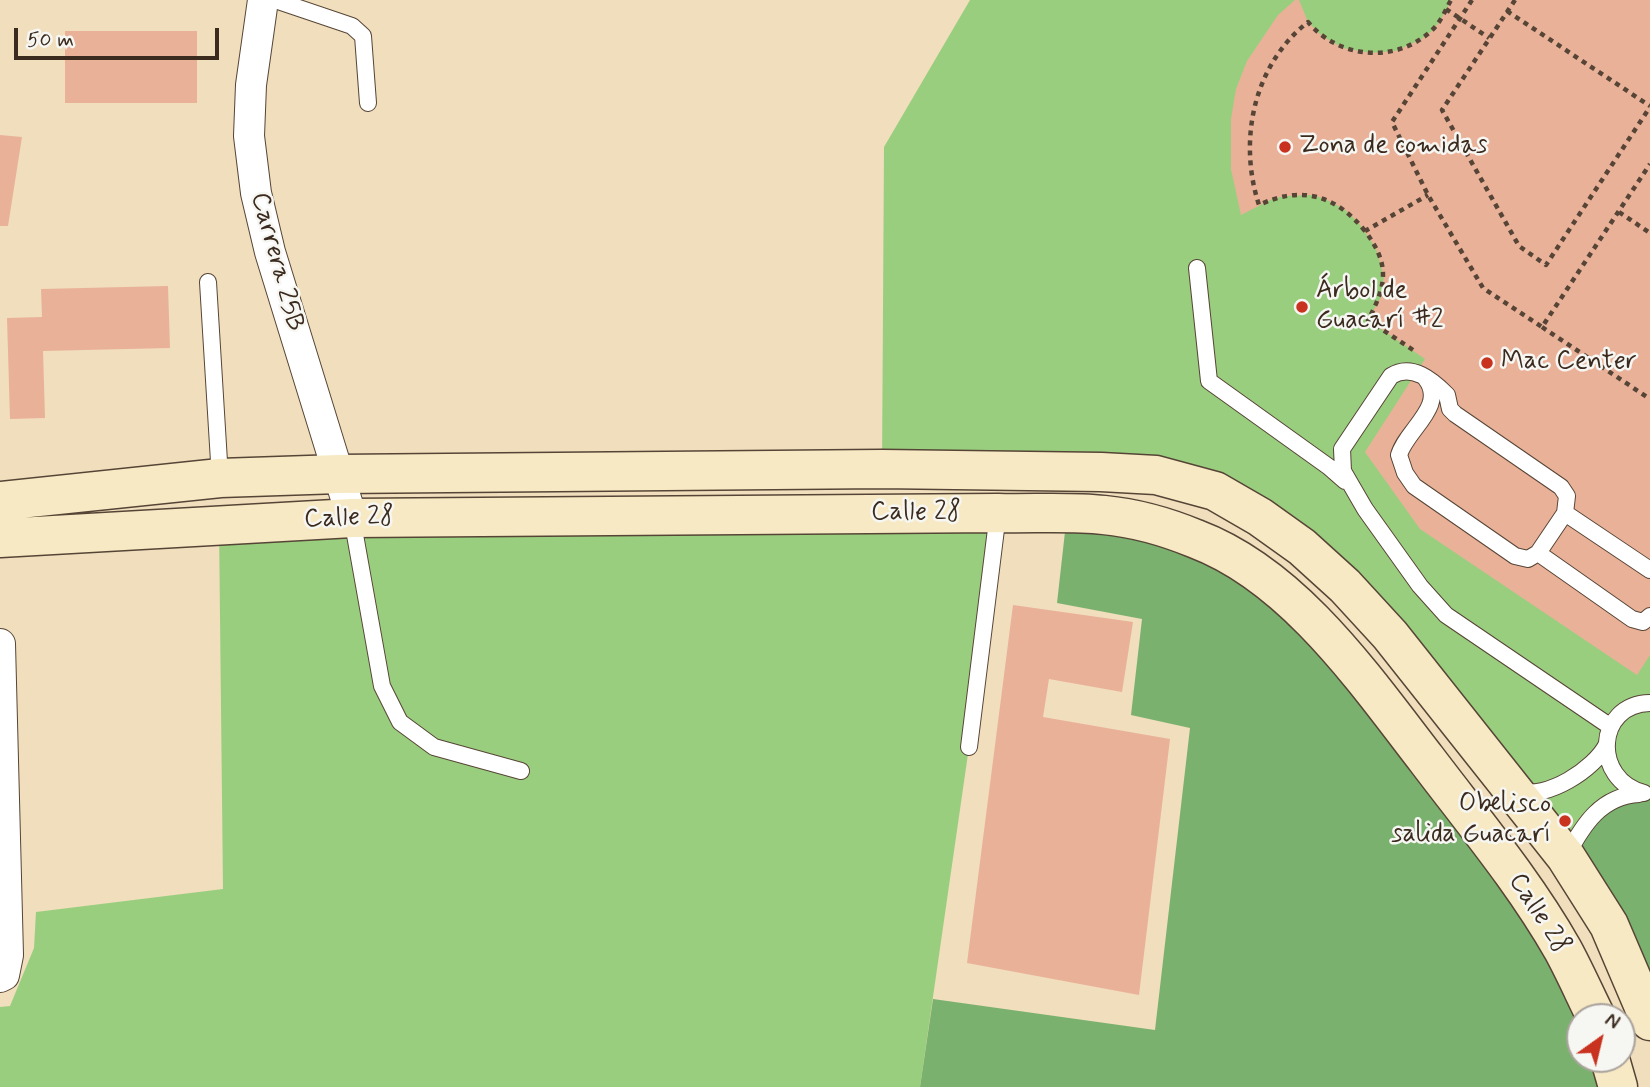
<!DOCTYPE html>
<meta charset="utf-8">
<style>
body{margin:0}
#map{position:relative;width:1650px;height:1087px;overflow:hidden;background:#f0debd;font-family:Mynerve,sans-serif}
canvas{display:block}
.north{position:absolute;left:1566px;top:1003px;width:70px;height:70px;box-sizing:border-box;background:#f6f6f2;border:2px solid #aba49d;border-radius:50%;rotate:34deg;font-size:19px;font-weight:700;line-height:28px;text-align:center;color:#3b2a1e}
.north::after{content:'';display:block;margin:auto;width:24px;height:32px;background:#c8321e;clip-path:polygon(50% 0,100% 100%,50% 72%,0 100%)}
.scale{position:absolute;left:14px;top:28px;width:205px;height:32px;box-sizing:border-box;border:4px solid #3b2a1e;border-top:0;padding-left:9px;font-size:21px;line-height:24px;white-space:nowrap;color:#3b2a1e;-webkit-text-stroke:5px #f6f6f2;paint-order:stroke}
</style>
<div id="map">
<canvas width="1650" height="1087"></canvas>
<div class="north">N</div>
<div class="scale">50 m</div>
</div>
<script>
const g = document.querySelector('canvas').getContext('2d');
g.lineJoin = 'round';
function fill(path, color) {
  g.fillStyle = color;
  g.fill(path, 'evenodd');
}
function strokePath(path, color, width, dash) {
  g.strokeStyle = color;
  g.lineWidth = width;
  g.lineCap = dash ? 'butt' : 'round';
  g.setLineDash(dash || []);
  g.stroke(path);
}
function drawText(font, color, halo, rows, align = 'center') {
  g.font = font + ' Mynerve,sans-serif';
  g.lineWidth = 5;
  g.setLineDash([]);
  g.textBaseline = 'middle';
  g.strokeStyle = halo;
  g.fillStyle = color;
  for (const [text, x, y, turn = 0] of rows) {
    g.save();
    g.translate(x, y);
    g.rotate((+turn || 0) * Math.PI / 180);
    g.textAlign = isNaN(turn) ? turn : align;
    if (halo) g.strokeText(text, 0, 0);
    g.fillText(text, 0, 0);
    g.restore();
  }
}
const green = new Path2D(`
 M 970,0 L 1650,0 L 1650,794 L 1566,857 L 1390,635 L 1215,491 L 882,469 L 884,147 Z
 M 998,513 L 969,747 L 920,1087 L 0,1087 L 0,1007 L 10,1006 L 34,948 L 36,912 L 223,889 L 219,525 Z`);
const forest = new Path2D(`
 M 1067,514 L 1237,560 L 1509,869 L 1580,1017 L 1580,1059 L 1610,1059 L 1618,1087 L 920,1087 L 933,999 L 1155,1030 L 1190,728 L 1131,715 L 1142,619 L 1057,603 Z
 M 1650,794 L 1650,1021 L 1566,857 L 1603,805 Z`);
const building = new Path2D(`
 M 1295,0 L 1299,0 L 1308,22 L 1322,36 L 1343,48 L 1371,53 L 1395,51 L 1420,40 L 1432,31 L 1440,21 L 1451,0 L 1650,0 L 1650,655 L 1637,675 L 1420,529 L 1365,452 L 1425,359 L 1368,320 L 1381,297 L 1384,277 L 1376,248 L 1358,222 L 1344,209 L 1325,199 L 1313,195 L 1285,196 L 1272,199 L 1241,215 L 1231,169 L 1231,119 L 1236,89 L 1247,61 L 1278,15 Z
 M 65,31 L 197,31 L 197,103 L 65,103 Z
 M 0,135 L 22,137 L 8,226 L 0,226 Z
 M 168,286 L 170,348 L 43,351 L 45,418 L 10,419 L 7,318 L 42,317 L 41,289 Z
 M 1013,605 L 1133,622 L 1122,692 L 1049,679 L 1043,717 L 1170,739 L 1139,995 L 967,963 Z`);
const path = new Path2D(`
 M 1472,0 L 1392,122 L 1428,195 L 1483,288 L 1542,327 L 1650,164
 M 1515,0 L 1442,110 L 1519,246 L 1546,265 L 1650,107
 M 1446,9 L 1489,38
 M 1507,11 L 1650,106
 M 1619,212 L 1650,233
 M 1365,231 C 1336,195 1301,185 1259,205 C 1238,141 1253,65 1308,22 C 1338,58 1394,64 1430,32 C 1440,24 1445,11 1451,0
 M 1542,327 L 1650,399
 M 1413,350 L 1368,320 C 1387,285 1390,264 1365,231 L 1428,195`);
const lane = new Path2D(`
 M 275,0 L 352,26 L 363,36 L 368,103
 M 1197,268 L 1209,381 L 1329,467 L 1345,481
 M 208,282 L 220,478
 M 1426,379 C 1447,406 1406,430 1399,455 L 1405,473 L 1414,486 L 1515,556 L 1528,559 L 1538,553 L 1632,619 L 1643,622 L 1650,616
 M 352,518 L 382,686 L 400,722 L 434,747 L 521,771
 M 1538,553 L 1565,513
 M 1611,727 L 1446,615 L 1420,586 L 1365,509 L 1343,471 L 1342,449 L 1391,376 C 1412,363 1432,380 1447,395 L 1450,409 L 1455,414 L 1561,487 L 1567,496 L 1565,513 L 1650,570
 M 969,747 L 998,513
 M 1519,791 C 1546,800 1595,769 1607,744
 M 1644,793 C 1592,780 1595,704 1650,703
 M 1567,855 C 1583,825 1601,796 1639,794`);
const street = new Path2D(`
 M 263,0 L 251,85 L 249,136 L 256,193 L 270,252 L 352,518
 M 0,644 L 8,955 L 4,975 L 0,977`);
const secondary = new Path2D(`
 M 0,501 L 220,478 L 339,474 L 882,469 L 1101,472 L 1156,475 L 1215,491 L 1260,517 L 1302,547 L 1345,586 L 1390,635 L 1566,857 L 1609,925 L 1650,1021
 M 0,538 L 352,518 L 998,513 C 1032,514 1069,511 1104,515 C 1135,518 1167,527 1196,539 C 1294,576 1365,680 1427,760 C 1474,822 1525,883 1563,950 C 1575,972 1585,995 1596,1017
 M 1610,1059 L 1618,1087`);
const markers = [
 [1285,147,7,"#c8321e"],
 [1302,307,7,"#c8321e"],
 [1487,363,7,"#c8321e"],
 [1565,821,7,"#c8321e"]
];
const poiNames = [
 ["Zona de comidas",1299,147],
 ["Árbol de",1316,292],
 ["Guacarí #2",1316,322],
 ["Mac Center",1501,363],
 ["Obelisco",1551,806,"right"],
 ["salida Guacarí",1551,836,"right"]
];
const streetNames = [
 ["Carrera 25B",276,262,75],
 ["Calle 28",916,514],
 ["Calle 28",349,519,-2],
 ["Calle 28",1538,914,57]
];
fill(green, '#9ace7f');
fill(forest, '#7bb16e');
fill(building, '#eab199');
strokePath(lane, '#564536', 18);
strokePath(street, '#564536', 32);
strokePath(secondary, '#564536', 41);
strokePath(path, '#564536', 4.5, [5, 5]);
strokePath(lane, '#fff', 16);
strokePath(street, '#fff', 30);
strokePath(secondary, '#f7e9c3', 38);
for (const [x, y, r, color] of markers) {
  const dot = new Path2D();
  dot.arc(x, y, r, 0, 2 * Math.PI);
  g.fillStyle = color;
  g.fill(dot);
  strokePath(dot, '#f6f6f2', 2.5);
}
drawText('26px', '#3b2a1e', '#f6f6f2', poiNames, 'left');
drawText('26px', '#3b2a1e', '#f6f6f2', streetNames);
</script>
